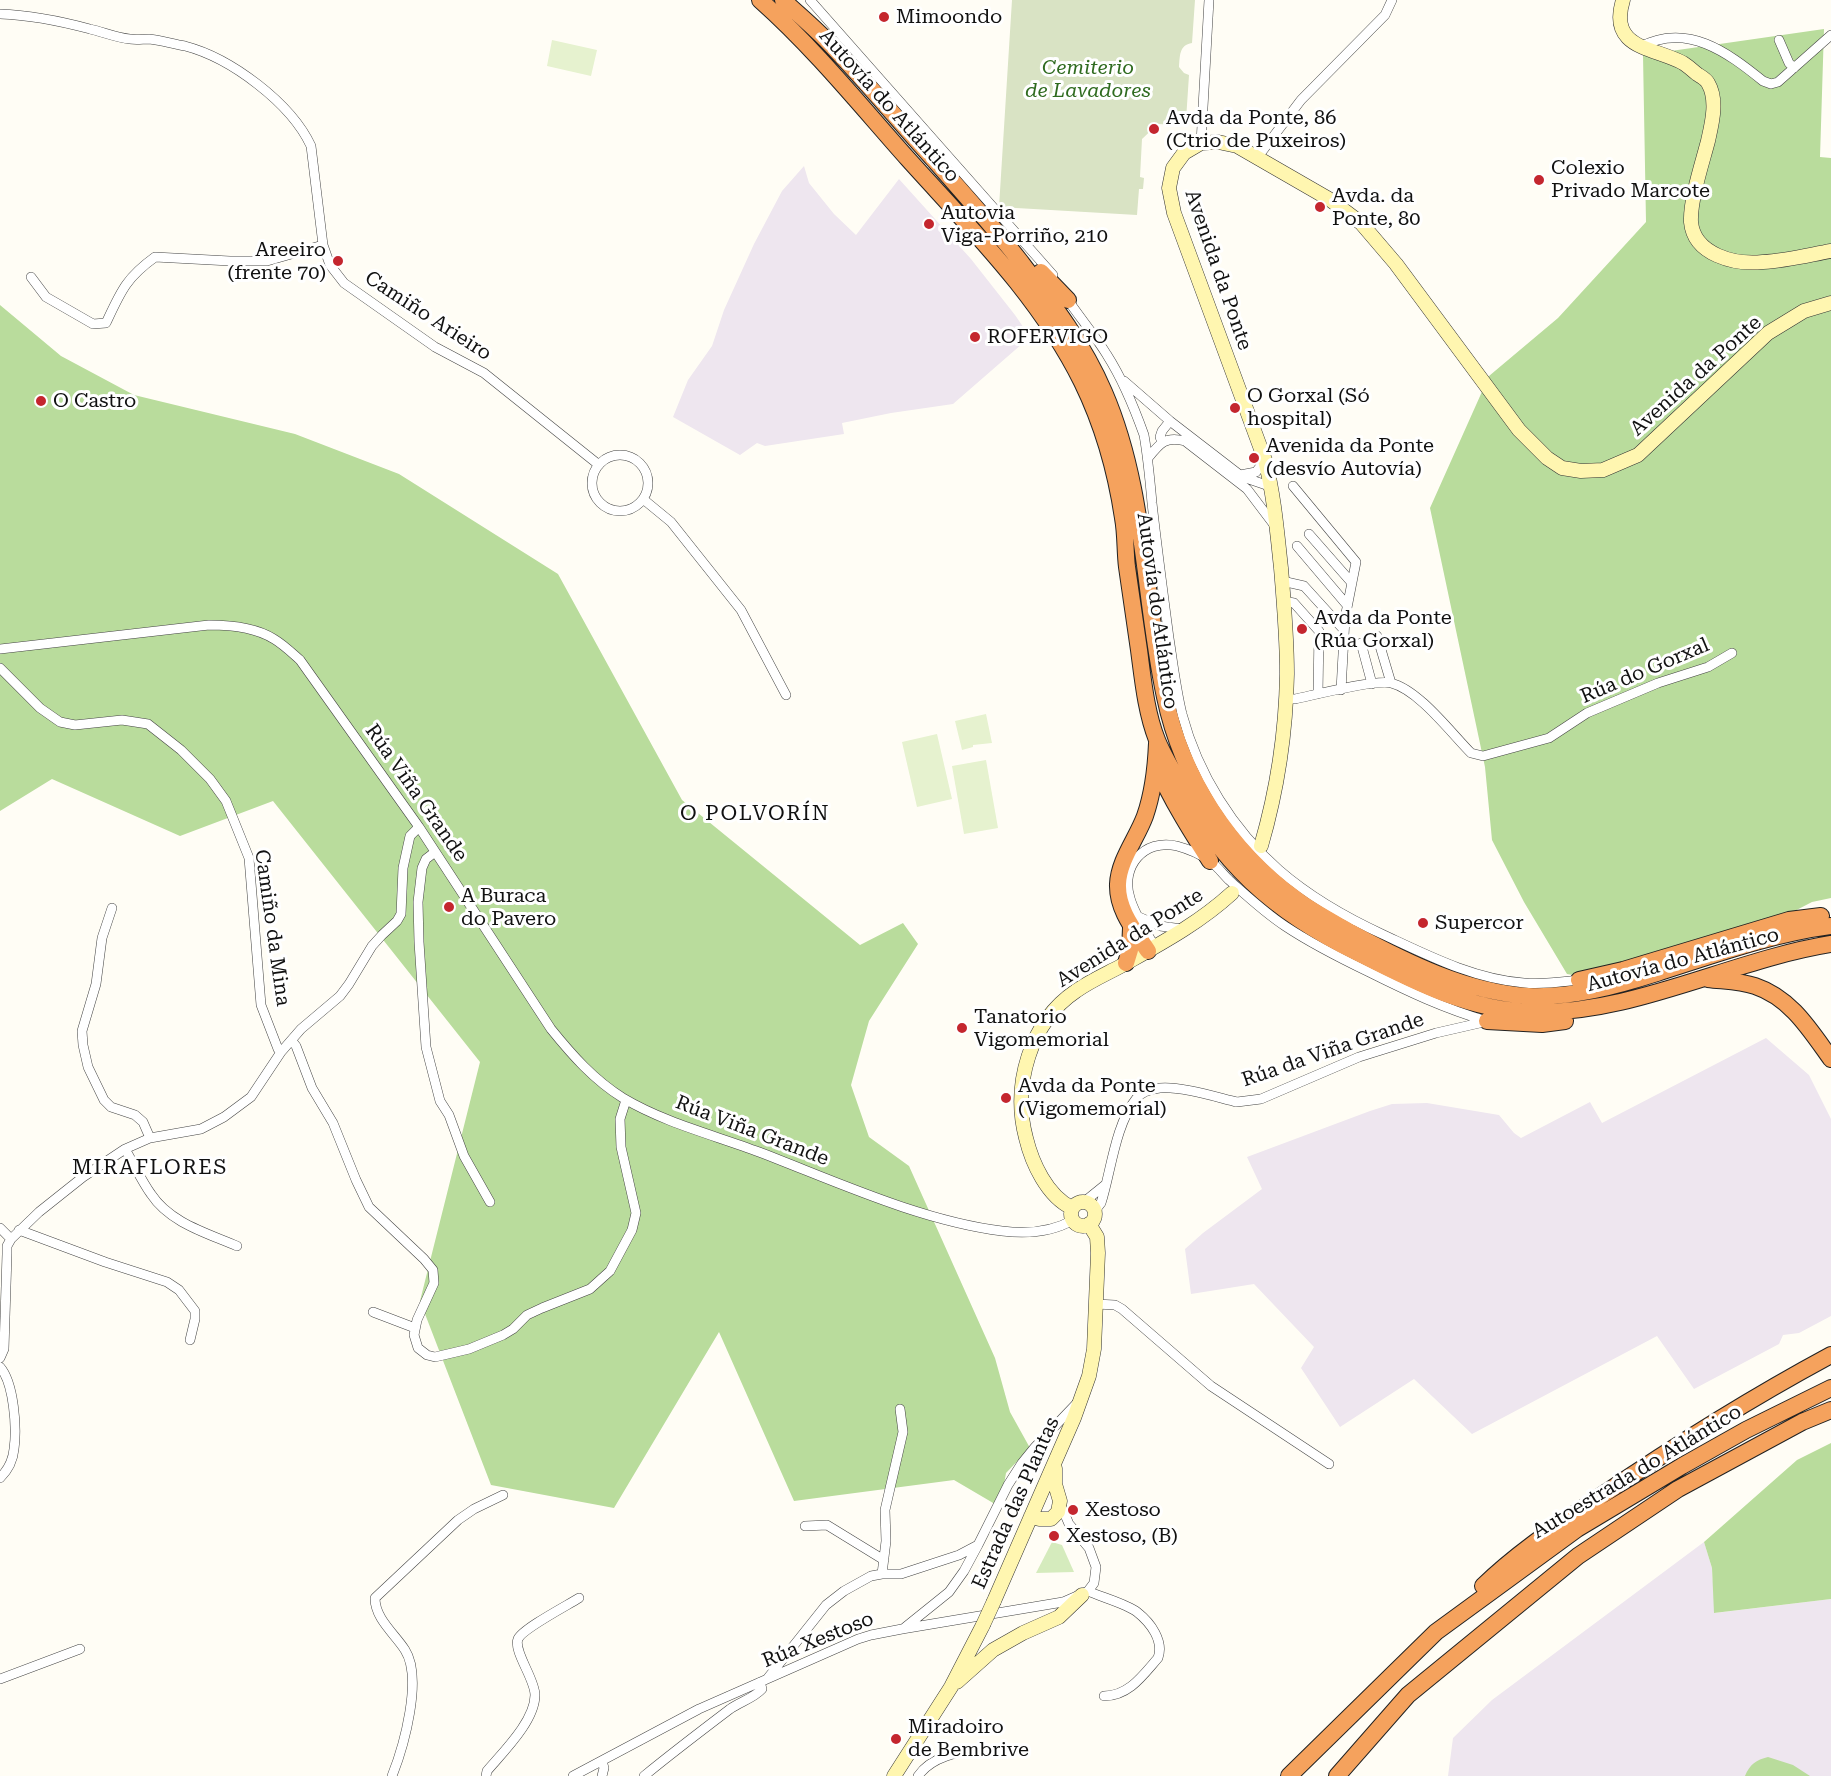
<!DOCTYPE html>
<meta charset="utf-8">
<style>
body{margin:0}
canvas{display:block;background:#fffdf5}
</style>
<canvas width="1831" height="1776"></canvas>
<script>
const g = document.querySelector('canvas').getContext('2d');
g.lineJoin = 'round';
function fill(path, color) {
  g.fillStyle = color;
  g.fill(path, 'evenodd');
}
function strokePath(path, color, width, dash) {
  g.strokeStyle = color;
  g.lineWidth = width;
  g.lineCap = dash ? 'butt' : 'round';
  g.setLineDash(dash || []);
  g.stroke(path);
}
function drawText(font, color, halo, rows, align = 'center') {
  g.font = font + ' "Roboto Serif",serif';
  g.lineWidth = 6;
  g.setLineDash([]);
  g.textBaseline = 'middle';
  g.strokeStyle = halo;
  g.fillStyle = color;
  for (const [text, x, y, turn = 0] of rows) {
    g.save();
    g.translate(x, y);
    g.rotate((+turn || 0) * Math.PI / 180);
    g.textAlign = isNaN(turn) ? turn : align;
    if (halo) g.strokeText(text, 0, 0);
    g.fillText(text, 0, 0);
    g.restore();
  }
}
const industrial = new Path2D(`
 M 804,166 L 809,183 L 834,214 L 856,235 L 899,179 L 971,259 L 1015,315 L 1030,337 L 953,404 L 891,413 L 842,423 L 844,434 L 765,446 L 757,443 L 740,455 L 673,417 L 688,380 L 712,346 L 724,310 L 754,244 L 782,191 Z
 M 1766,1038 L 1809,1075 L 1831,1119 L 1831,1316 L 1799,1333 L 1783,1335 L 1779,1344 L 1694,1389 L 1657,1336 L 1472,1434 L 1414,1379 L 1340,1427 L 1301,1368 L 1314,1347 L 1254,1284 L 1191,1294 L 1185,1249 L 1203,1233 L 1262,1189 L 1247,1157 L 1370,1111 L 1392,1104 L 1427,1103 L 1499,1115 L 1514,1133 L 1521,1138 L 1590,1102 L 1602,1123 Z
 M 1704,1542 L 1712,1568 L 1715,1613 L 1831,1599 L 1831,1776 L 1448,1776 L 1453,1738 L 1492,1700 Z`);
const green = new Path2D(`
 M 1052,1542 L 1062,1545 L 1074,1572 L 1036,1573 Z`);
const forest = new Path2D(`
 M 1824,29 L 1820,157 L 1831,158 L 1831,898 L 1812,902 L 1721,949 L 1606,981 L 1567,974 L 1524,902 L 1492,840 L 1485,767 L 1430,508 L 1489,376 L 1558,318 L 1646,222 L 1643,55 Z
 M 0,305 L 61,356 L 134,395 L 295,434 L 399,474 L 558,574 L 682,800 L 860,945 L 903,923 L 918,944 L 869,1021 L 851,1085 L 869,1137 L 909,1166 L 995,1358 L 1010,1412 L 1030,1448 L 1006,1473 L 1000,1507 L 954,1480 L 794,1501 L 719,1332 L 614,1508 L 491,1485 L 420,1301 L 480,1062 L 273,801 L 180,836 L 52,779 L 0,811 Z
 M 1831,1443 L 1831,1599 L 1714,1613 L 1712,1568 L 1704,1542 L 1797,1460 Z
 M 1768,1757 L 1793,1765 L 1810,1776 L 1745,1776 C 1750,1764 1756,1760 1768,1757 Z`);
const cemetery = new Path2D(`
 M 1012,0 L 1195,0 L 1192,43 C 1179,45 1180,56 1179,67 L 1184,73 L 1189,75 L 1186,120 L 1182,125 L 1158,124 L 1142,139 L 1140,177 L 1144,178 L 1143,189 L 1139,189 L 1137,215 L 999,207 Z`);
const pitch = new Path2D(`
 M 552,40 L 597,50 L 591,76 L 547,66 Z
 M 986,714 L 992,743 L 973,745 L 973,747 L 962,750 L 955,721 Z
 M 937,734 L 952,799 L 917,807 L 902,742 Z
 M 986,760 L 998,828 L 964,834 L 952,766 Z`);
const street = new Path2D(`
 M 810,0 L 1053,275
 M 0,14 C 31,15 60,21 90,29 C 103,32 117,38 130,39 C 136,40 143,39 149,39 C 160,40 173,44 185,46 C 231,58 291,103 311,146 L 323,245 L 330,265 L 344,283 L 435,347 L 484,373 L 599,465
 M 1779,40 L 1789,63 L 1794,68
 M 1640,47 C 1687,22 1727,52 1763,81 L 1771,84 L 1778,82 L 1831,35
 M 1201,143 L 1209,0
 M 1257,158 L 1301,100 L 1385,15 L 1392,0
 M 31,277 L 46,297 L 93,324 L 106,323 C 121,291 126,278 155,257 L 230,261 L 267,261 L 323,245
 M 1066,297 C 1079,317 1095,335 1107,355 C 1123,380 1134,407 1144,435 C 1148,458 1150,480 1152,503 C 1157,548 1163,593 1169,638 C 1173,664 1176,689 1182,714 C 1198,774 1233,830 1279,870 C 1310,897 1347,918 1384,935 C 1429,956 1474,979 1524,983 C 1543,985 1561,982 1579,980
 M 1124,381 L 1170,421 L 1240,475 L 1256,472 L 1265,460
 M 1162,442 L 1160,437 L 1162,431 L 1170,421
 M592 483a28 28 0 1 1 56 0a28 28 0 1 1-56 0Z
 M 1148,458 C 1160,443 1165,436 1185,441 L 1247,489 L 1275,526
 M 1240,476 L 1272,487
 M 1293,486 L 1356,562 L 1345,618 L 1341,690
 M 643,499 L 671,522 L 741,610 L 786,695
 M 1309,534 L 1352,583
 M 1297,546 L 1347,605
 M 1282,581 L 1304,586 L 1344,630
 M 1283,601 L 1294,603 L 1319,631 L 1318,694
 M 1377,636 L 1391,683
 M 1361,643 L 1372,684
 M 0,649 L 209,625 C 231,625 255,627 274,639 C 284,645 292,653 300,660 L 419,827 L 551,1029 C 572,1055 594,1080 623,1098 C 665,1123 714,1135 759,1152 C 835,1181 921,1221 1002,1231 C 1026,1234 1052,1232 1073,1220
 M 0,668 L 40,708 L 60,722 L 75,725 L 122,720 L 148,724 L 181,750 L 210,779 L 226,801 L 249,858 L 261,1005 L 278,1049 L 281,1052
 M 1285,699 L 1295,699 C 1314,695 1376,679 1391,683 C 1419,690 1451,733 1471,753 L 1483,756 L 1549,738 L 1587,713 L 1658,683 L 1708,667 L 1732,653
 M 435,852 L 426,859 L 422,868 L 418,902 L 419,942 L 426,1047 L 440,1101 L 449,1115 L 464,1156 L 490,1202
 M 112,908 L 102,938 L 96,984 L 82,1031 L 83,1045 L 88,1067 L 104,1100 L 111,1107 L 135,1115 L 143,1122 L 150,1138
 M 1139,917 L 1160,926 L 1182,929
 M 1155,947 C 1146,932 1134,913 1130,898 C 1120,867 1144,838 1177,846 C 1188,849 1200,854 1210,861 C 1217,866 1223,874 1229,880 C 1247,896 1265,913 1285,926 C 1312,944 1340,958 1369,972 C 1407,991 1445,1009 1487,1021
 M 292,1041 L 296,1046 L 312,1088 L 333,1123 L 356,1180 L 369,1207 L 424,1259 L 433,1270 L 434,1283 L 417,1320 L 414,1335 L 418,1348 L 427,1355 L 435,1357 L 469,1349 L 503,1335 L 513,1329 L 527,1315 L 542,1308 L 590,1289 L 610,1271 L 632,1230 L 636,1213 L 621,1147 L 620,1119 L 626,1100
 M 125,1149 C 134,1164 141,1180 151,1194 C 170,1223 207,1233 237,1246
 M 1084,1202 L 1105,1185
 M 1094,1212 L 1101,1203 C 1111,1172 1115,1125 1136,1099 C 1141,1092 1151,1089 1160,1088 C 1180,1086 1216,1097 1237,1102 L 1261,1099 L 1359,1057 L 1436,1033 L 1484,1022
 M 0,1228 L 11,1239
 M 19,1230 L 105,1262 L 167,1282 L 179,1290 L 195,1311 L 195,1319 L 190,1340
 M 1096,1304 L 1115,1305 L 1122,1309 L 1211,1386 L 1329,1464
 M 373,1312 L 415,1328
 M 0,1358 L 4,1349 L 7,1254 L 7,1246 L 11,1239 L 39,1212 L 83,1177 L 125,1149 L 150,1138 L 201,1129 L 224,1117 L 251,1097 L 281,1052 L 301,1029 L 340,996 L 349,984 L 372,946 L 382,935 L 397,921 L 401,914 L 403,868 L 410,836 L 419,827
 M 0,1367 C 14,1383 17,1428 14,1449 C 13,1460 8,1470 0,1478
 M 805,1526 L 827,1525 L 884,1560
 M 882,1574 L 886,1541 L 885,1510 L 903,1432 L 900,1409
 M 1088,1591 C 1101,1597 1127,1604 1137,1612 C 1151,1623 1164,1641 1158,1658 C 1143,1675 1129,1696 1104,1696
 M 903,1629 L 949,1592 L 964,1571 L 978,1545
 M 0,1679 L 80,1649
 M 767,1679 L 826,1605 L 844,1591 L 871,1576 L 882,1574 L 901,1574 L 959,1555 L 978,1545 L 1008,1485 L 1022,1463 L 1035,1447 L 1077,1403
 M 392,1776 C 404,1746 423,1678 405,1650 C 395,1634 375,1619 375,1598 L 458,1520 L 474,1509 L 503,1495
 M 486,1776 L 487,1771 C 503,1752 535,1721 535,1695 C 535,1679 513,1651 518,1639 C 522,1629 568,1605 579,1598
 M 573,1776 L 699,1709 L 858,1639 L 871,1635 L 902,1629 L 1063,1602 L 1088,1591 L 1094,1583 L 1096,1567 L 1089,1548 L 1069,1524 L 1060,1503
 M 602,1776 L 604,1768 L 602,1761
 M 644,1776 C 672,1753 701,1731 730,1709 C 740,1702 754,1698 762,1689 L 760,1682
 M 918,1776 C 932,1756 959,1752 983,1748`);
const secondary = new Path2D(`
 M 1623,0 C 1608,49 1653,47 1683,63 C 1688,66 1692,70 1697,74 C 1700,76 1706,79 1708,83 C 1718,100 1712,123 1708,141 C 1702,164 1690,200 1691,222 C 1694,255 1735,265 1763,262 C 1786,261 1809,255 1831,251
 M 1261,846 C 1277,791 1286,731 1287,674 C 1287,639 1284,603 1281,568 C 1277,531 1274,495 1265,460 L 1174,213 L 1169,188 L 1173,168 L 1184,153 L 1201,143 L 1218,142 L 1237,146 L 1329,199 L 1361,223 L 1396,264 L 1519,430 L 1547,458 L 1562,468 L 1581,471 L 1603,470 L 1638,455 L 1768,333 L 1804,311 L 1831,303
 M1071 1214a12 12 0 1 1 24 0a12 12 0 1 1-24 0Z
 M 1072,1208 C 1047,1196 1032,1163 1026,1138 C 1012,1085 1030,1022 1076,991 C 1090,981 1106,974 1121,966 C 1160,944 1198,924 1232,893
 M 1031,1516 L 1039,1519 L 1051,1519 L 1058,1512 L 1060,1501 L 1055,1484 L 1055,1468
 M 994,1601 L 1074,1418 L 1089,1376 L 1094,1349 L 1098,1253 L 1097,1237 L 1089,1224
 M 957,1682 L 993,1650 L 1023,1633 L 1059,1617 L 1082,1595
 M 894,1776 L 951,1687 L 983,1625`);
const highway = new Path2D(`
 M 760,0 C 814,48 860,105 908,159 C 971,229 1040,297 1082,382 C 1103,425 1116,471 1123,518 C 1126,534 1125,551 1127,567 C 1131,595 1135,623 1139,650 C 1143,680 1146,712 1157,740 C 1162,753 1170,765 1176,778 C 1218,862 1274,912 1358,953 C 1413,981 1468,1010 1531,1012 C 1632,1015 1731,960 1831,944
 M 783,0 C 799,15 816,29 831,45 C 867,82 900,123 935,161 C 964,194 993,226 1020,261 C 1052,303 1083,343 1104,392 C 1146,489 1143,595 1165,697 C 1182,778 1229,850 1296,899 C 1313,912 1333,922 1352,933 C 1406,962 1466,992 1528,996 C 1572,998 1616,986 1657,973 C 1714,955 1771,934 1831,926
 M 1041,272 L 1068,300
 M 1156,765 C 1172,801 1189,828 1210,861
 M 1148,951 C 1135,931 1117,910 1118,884 C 1119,860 1137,838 1145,816 C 1153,793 1156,767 1157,743
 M 1126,963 L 1130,950 L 1131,928
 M 1708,979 C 1724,981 1740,981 1755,986 C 1791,998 1810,1030 1831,1059
 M 1579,980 L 1623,970 L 1789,920 L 1821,916
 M 1487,1021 L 1542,1024 L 1565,1021
 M 1483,1586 C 1517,1553 1559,1525 1598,1498 C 1673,1447 1751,1398 1831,1355
 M 1289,1776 L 1436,1632 L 1577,1529 L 1682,1466 L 1746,1430 L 1831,1388
 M 1337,1776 L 1408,1695 L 1578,1556 L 1678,1489 L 1802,1422 L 1831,1410`);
const secondaryBridge = new Path2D(`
 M 983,1625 L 994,1601`);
const markers = [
 [884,17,6,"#c4262e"],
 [1154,129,6,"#c4262e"],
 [1539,180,6,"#c4262e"],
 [1320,207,6,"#c4262e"],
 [929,224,6,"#c4262e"],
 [338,261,6,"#c4262e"],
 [975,337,6,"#c4262e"],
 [41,401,6,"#c4262e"],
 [1235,408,6,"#c4262e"],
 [1254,458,6,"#c4262e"],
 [1302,629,6,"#c4262e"],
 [449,907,6,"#c4262e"],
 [1423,923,6,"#c4262e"],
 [962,1028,6,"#c4262e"],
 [1006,1098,6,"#c4262e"],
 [1073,1510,6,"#c4262e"],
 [1054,1536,6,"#c4262e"],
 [896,1739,6,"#c4262e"]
];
const poiNames = [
 ["Mimoondo",896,17],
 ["Avda da Ponte, 86",1166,118],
 ["(Ctrio de Puxeiros)",1166,141],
 ["Colexio",1551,168],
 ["Privado Marcote",1551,191],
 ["Avda. da",1332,196],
 ["Ponte, 80",1332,219],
 ["Autovia",941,213],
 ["Viga-Porriño, 210",941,236],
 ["Areeiro",326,250,"right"],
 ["(frente 70)",326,273,"right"],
 ["ROFERVIGO",987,337],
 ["O Gorxal (Só",1247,396],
 ["hospital)",1247,419],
 ["O Castro",53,401],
 ["Avenida da Ponte",1266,446],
 ["(desvío Autovía)",1266,469],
 ["Avda da Ponte",1314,618],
 ["(Rúa Gorxal)",1314,641],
 ["A Buraca",461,896],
 ["do Pavero",461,919],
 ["Supercor",1435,923],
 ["Tanatorio",974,1017],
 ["Vigomemorial",974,1040],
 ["Avda da Ponte",1018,1086],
 ["(Vigomemorial)",1018,1109],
 ["Xestoso",1085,1510],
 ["Xestoso, (B)",1066,1536],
 ["Miradoiro",908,1727],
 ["de Bembrive",908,1750]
];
const parkNames = [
 ["Cemiterio",1088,68],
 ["de Lavadores",1088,91]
];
const streetNames = [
 ["Autovía do Atlántico",889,106,48],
 ["Avenida da Ponte",1218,270,71],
 ["Camiño Arieiro",428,316,33],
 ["Avenida da Ponte",1696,376,-42],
 ["Autovía do Atlántico",1157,611,82],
 ["Rúa do Gorxal",1645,671,-23],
 ["Rúa Viña Grande",416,793,55],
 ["Camiño da Mina",272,928,82],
 ["Avenida da Ponte",1130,938,-32],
 ["Autovía do Atlántico",1683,960,-15],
 ["Rúa da Viña Grande",1333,1050,-19],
 ["Rúa Viña Grande",752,1131,21],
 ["Autoestrada do Atlántico",1637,1472,-31],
 ["Estrada das Plantas",1016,1503,-66],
 ["Rúa Xestoso",818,1640,-22]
];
const neighbourhoodNames = [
 ["O POLVORÍN",755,814],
 ["MIRAFLORES",150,1168]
];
fill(industrial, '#eee6ef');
fill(green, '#d5ebbd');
fill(forest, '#b9dc9c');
fill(cemetery, '#d9e3c4');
fill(pitch, '#e6f2cf');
strokePath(street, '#444', 10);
strokePath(secondary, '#333', 15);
strokePath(highway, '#222', 18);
strokePath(street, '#fff', 9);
strokePath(secondary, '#fff6b0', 14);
strokePath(highway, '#f5a25d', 16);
strokePath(secondaryBridge, '#333', 15, []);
strokePath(secondaryBridge, '#fff6b0', 14);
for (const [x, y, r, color] of markers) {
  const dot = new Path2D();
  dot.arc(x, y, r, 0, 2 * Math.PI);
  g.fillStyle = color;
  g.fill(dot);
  strokePath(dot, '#fff', 2);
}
drawText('20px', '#111', '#fff', poiNames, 'left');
drawText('italic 20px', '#2f6b1f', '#fff', parkNames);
drawText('20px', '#111', '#fff', streetNames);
g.letterSpacing = '1.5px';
drawText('21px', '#111', '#fff', neighbourhoodNames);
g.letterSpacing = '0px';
</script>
